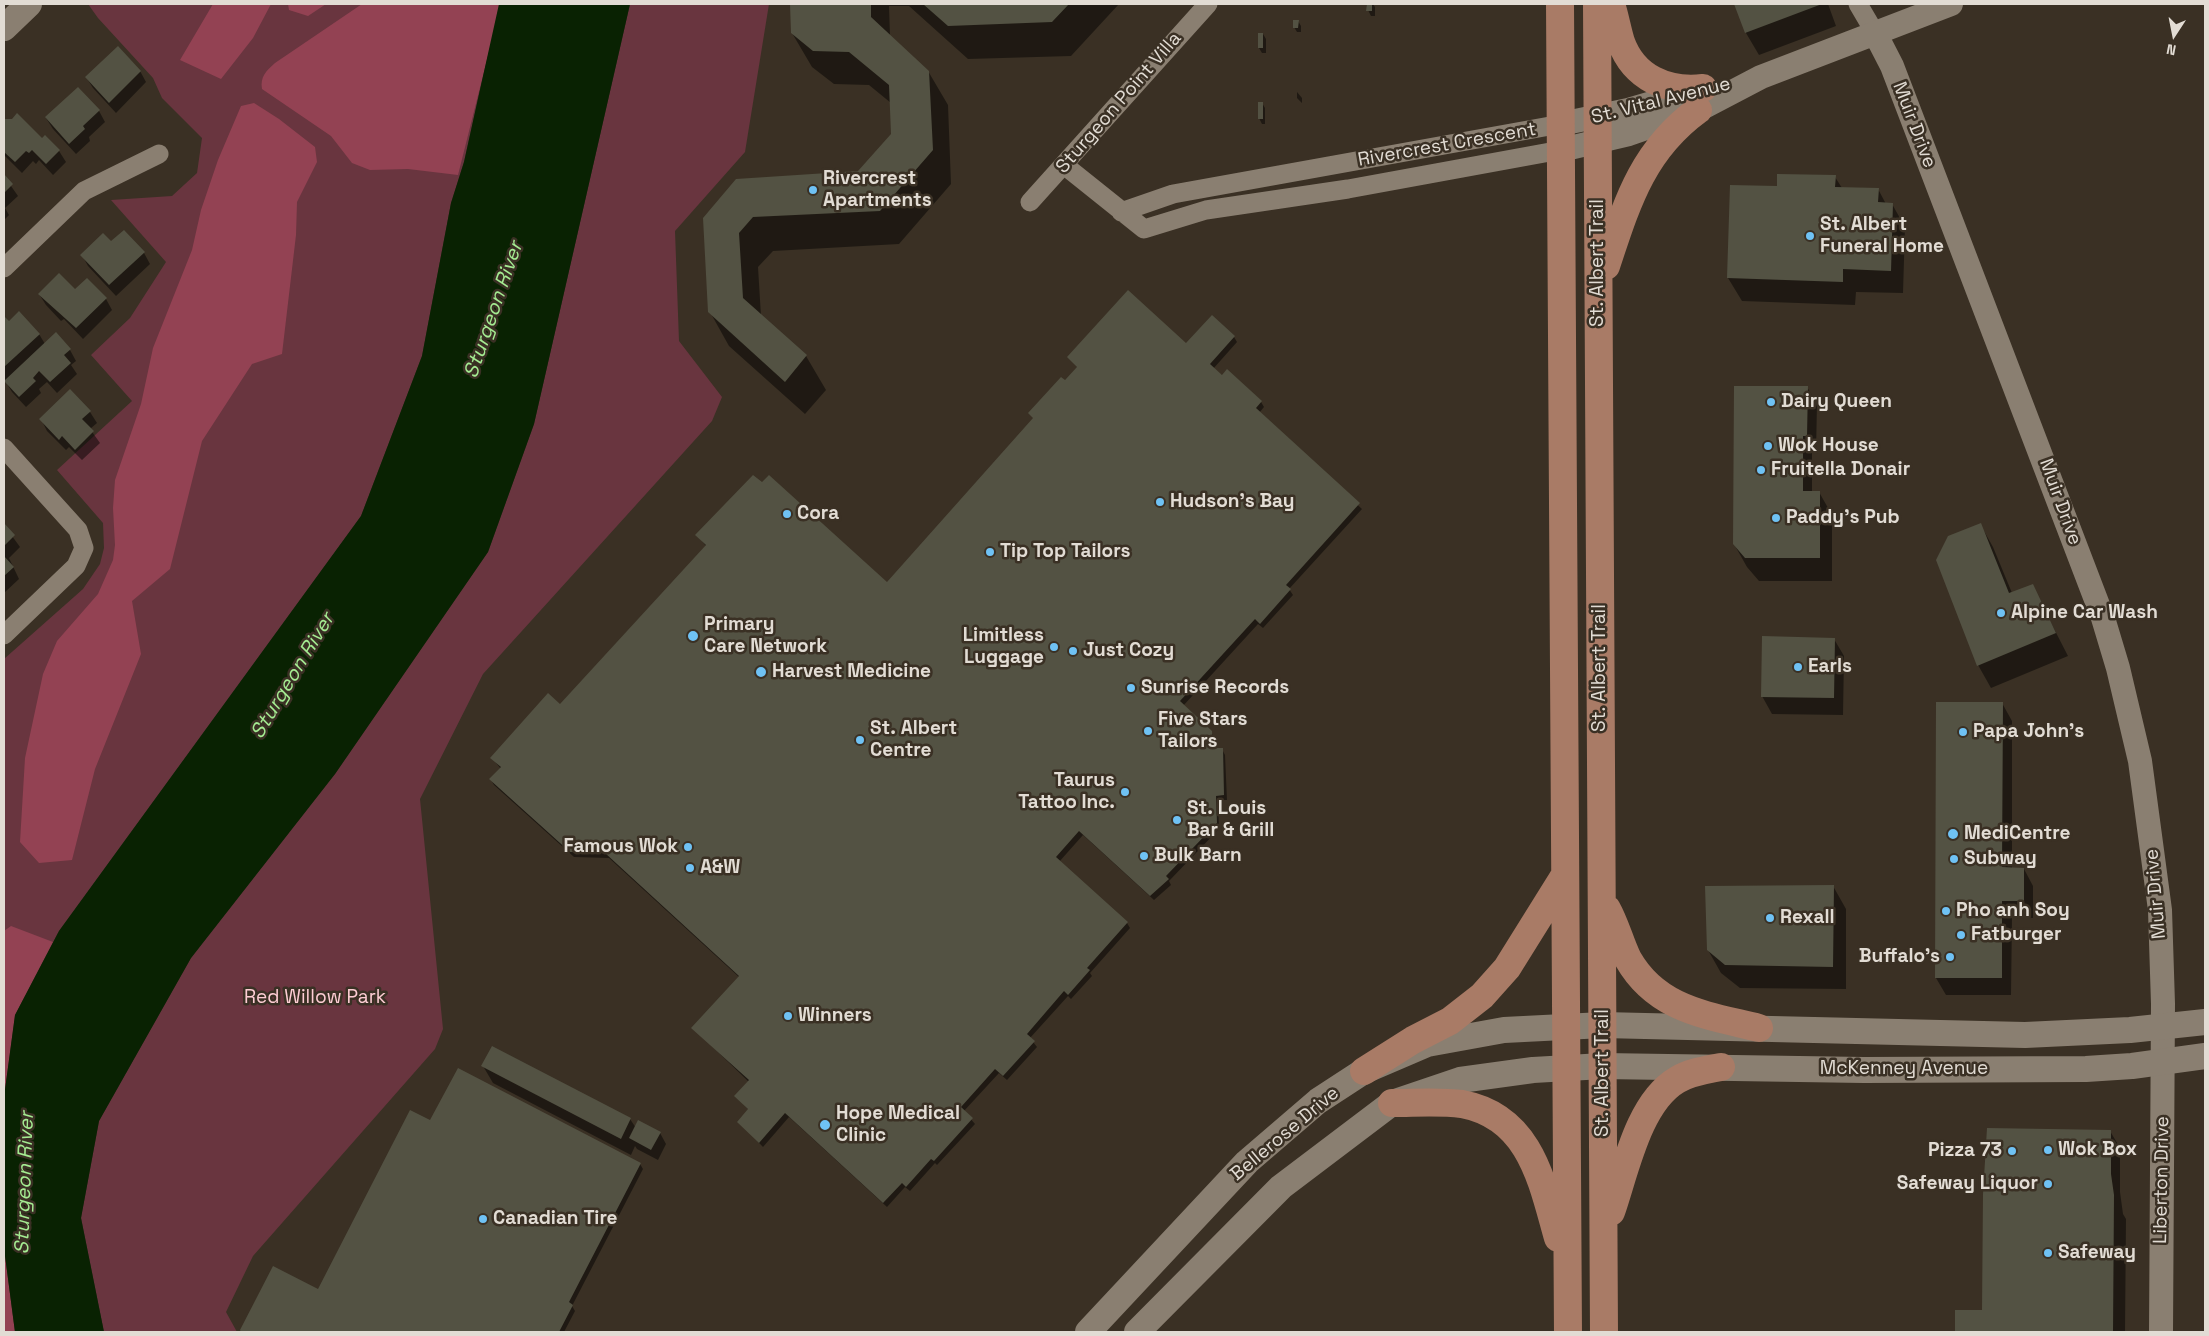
<!DOCTYPE html>
<style>
body{margin:0}
#map{position:relative;width:2209px;height:1336px;overflow:hidden;background:#3a3024;font-family:"Space Grotesk",sans-serif}
canvas{display:block}
.frame{position:absolute;inset:0;border:5px solid #e2dcd4;pointer-events:none}
.north{position:absolute;left:2149px;top:10px;width:50px;height:50px;-webkit-text-stroke:4px #3a3024;paint-order:stroke;rotate:191deg;font-size:14px;font-weight:700;line-height:20px;text-align:center;color:#e2dcd4}
.north::after{content:'';display:block;margin:auto;width:18px;height:22px;background:#e2dcd4;clip-path:polygon(50% 0,100% 100%,50% 72%,0 100%)}
</style>
<div id="map">
<canvas width="2209" height="1336"></canvas>
<div class="frame"></div>
<div class="north">N</div>
</div>
<script>
const g = document.querySelector('canvas').getContext('2d');
g.lineJoin = 'round';
function fill(path, color) {
  g.fillStyle = color;
  g.fill(path, 'evenodd');
}
function strokePath(path, color, width, dash) {
  g.strokeStyle = color;
  g.lineWidth = width;
  g.lineCap = dash ? 'butt' : 'round';
  g.setLineDash(dash || []);
  g.stroke(path);
}
function drawText(font, color, halo, rows, align = 'center') {
  g.font = font + ' "Space Grotesk",sans-serif';
  g.lineWidth = 5;
  g.setLineDash([]);
  g.textBaseline = 'middle';
  g.strokeStyle = halo;
  g.fillStyle = color;
  for (const [text, x, y, turn = 0] of rows) {
    g.save();
    g.translate(x, y);
    g.rotate((+turn || 0) * Math.PI / 180);
    g.textAlign = isNaN(turn) ? turn : align;
    if (halo) g.strokeText(text, 0, 0);
    g.fillText(text, 0, 0);
    g.restore();
  }
}
const green = new Path2D(`
 M 88,4 L 499,4 L 464,162 L 451,203 L 422,356 L 361,516 L 59,931 L 15,1015 L 4,1097 L 4,659 L 83,589 L 100,564 L 104,548 L 103,523 L 57,470 L 132,401 L 91,355 L 130,318 L 166,262 L 111,200 L 172,196 L 197,173 L 202,138 L 162,98 L 153,78 L 98,18 Z
 M 630,4 L 769,4 L 745,152 L 675,231 L 679,341 L 722,397 L 712,421 L 483,674 L 420,799 L 443,1029 L 435,1049 L 253,1256 L 226,1312 L 237,1332 L 104,1332 L 81,1218 L 99,1121 L 191,958 L 335,774 L 488,552 L 534,424 Z`);
const forest = new Path2D(`
 M 213,4 L 271,4 L 253,38 L 221,79 L 180,60 Z
 M 288,4 L 326,4 L 308,16 L 289,10 Z
 M 362,4 L 501,4 L 458,175 L 408,169 L 370,170 L 352,163 L 331,136 L 262,89 C 260,77 266,71 275,63 Z
 M 254,103 L 279,119 L 315,147 L 317,162 L 297,202 L 296,235 L 282,354 L 252,364 L 202,441 L 170,569 L 132,601 L 141,654 L 95,769 L 72,860 L 39,863 L 20,842 L 25,758 L 43,674 L 57,641 L 98,594 L 113,560 L 115,545 L 113,508 L 115,480 L 141,404 L 153,348 L 192,250 L 201,210 L 218,160 L 241,106 Z
 M 11,926 L 53,942 L 15,1015 L 4,1097 L 4,931 Z
 M 4,1248 L 15,1332 L 4,1332 Z`);
const water = new Path2D(`
 M 499,4 L 630,4 L 534,424 L 488,552 L 335,774 L 191,958 L 99,1121 L 81,1218 L 104,1332 L 15,1332 L 4,1248 L 4,1097 L 15,1015 L 59,931 L 361,516 L 422,356 L 451,203 L 464,162 Z`);
const shadow = new Path2D(`
 M 791,4 L 1119,4 L 1071,56 L 968,59 L 909,6 L 889,6 L 890,36 L 928,71 L 948,105 L 951,184 L 899,244 L 773,251 L 758,267 L 761,316 L 806,356 L 826,390 L 805,414 L 729,346 L 710,312 L 704,218 L 858,172 L 892,135 L 891,103 L 869,85 L 834,84 L 812,67 L 792,33 Z
 M 1368,4 L 1373,4 L 1375,7 L 1375,16 L 1371,16 L 1368,10 Z
 M 1735,4 L 1828,4 L 1836,26 L 1759,55 L 1746,33 Z
 M 1298,21 L 1301,26 L 1301,32 L 1297,32 L 1294,27 Z
 M 1259,34 L 1263,34 L 1266,39 L 1266,53 L 1262,53 L 1259,48 Z
 M 140,71 L 146,82 L 116,113 L 93,88 L 86,77 Z
 M 78,89 L 99,111 L 105,122 L 89,137 L 90,141 L 76,154 L 53,129 L 46,118 Z
 M 1297,92 L 1302,98 L 1302,103 L 1297,98 Z
 M 1262,103 L 1265,108 L 1265,124 L 1262,124 L 1259,118 Z
 M 7,125 L 42,140 L 45,137 L 59,151 L 66,162 L 53,175 L 39,160 L 36,164 L 33,161 L 22,173 L 4,155 L 4,129 Z
 M 4,176 L 18,196 L 5,208 L 9,215 L 4,220 Z
 M 1835,177 L 1842,188 L 1878,189 L 1886,204 L 1892,204 L 1905,227 L 1903,293 L 1856,292 L 1855,305 L 1742,301 L 1728,278 L 1731,186 L 1778,188 Z
 M 144,253 L 150,264 L 116,296 L 88,266 L 82,255 Z
 M 87,280 L 106,299 L 112,310 L 83,339 L 64,319 L 61,321 L 46,305 L 39,294 L 75,291 Z
 M 4,317 L 9,322 L 39,334 L 45,344 L 70,350 L 76,361 L 71,365 L 77,374 L 57,393 L 47,382 L 39,389 L 41,393 L 26,407 L 12,392 L 6,382 L 4,382 Z
 M 1234,337 L 1237,342 L 1213,369 L 1261,402 L 1264,407 L 1259,413 L 1362,509 L 1289,589 L 1293,595 L 1263,628 L 1258,624 L 1183,706 L 1211,732 L 1215,738 L 1215,749 L 1222,749 L 1225,755 L 1227,800 L 1218,800 L 1219,829 L 1169,881 L 1171,885 L 1154,900 L 1083,835 L 1059,862 L 1127,923 L 1130,928 L 1090,973 L 1092,976 L 1071,999 L 1068,996 L 1030,1038 L 1037,1047 L 1007,1080 L 999,1073 L 964,1111 L 975,1124 L 937,1165 L 935,1163 L 910,1191 L 905,1187 L 887,1207 L 789,1117 L 763,1147 L 739,1122 L 749,1110 L 736,1096 L 749,1082 L 693,1028 L 739,977 L 609,858 L 574,857 L 494,785 L 491,780 L 501,769 L 492,758 L 560,705 L 706,546 L 697,535 L 887,584 L 1034,419 L 1030,413 L 1078,368 L 1068,357 L 1186,345 Z
 M 1807,387 L 1817,404 L 1816,452 L 1812,452 L 1812,492 L 1819,492 L 1832,515 L 1832,581 L 1759,581 L 1747,567 L 1734,544 Z
 M 90,412 L 97,423 L 90,429 L 100,443 L 82,460 L 69,447 L 66,450 L 47,431 L 41,419 Z
 M 1980,524 L 1993,547 L 2012,593 L 2032,586 L 2068,656 L 1991,688 L 1978,665 Z
 M 4,525 L 20,547 L 9,558 L 19,579 L 4,593 Z
 M 1834,639 L 1844,656 L 1843,715 L 1772,714 L 1762,696 Z
 M 2002,703 L 2012,721 L 2012,869 L 2024,869 L 2033,886 L 2033,918 L 2012,917 L 2011,995 L 1946,995 L 1936,978 Z
 M 1833,886 L 1846,909 L 1846,989 L 1740,988 L 1721,973 L 1708,950 Z
 M 483,1066 L 630,1119 L 636,1128 L 660,1133 L 666,1144 L 658,1160 L 637,1149 L 635,1146 L 631,1155 L 493,1083 Z
 M 431,1122 L 640,1164 L 643,1169 L 572,1306 L 575,1311 L 564,1332 L 242,1332 L 241,1330 L 318,1290 Z
 M 2110,1131 L 2120,1148 L 2120,1192 L 2123,1214 L 2126,1219 L 2125,1332 L 1956,1332 L 1956,1311 L 1984,1311 Z`);
const building = new Path2D(`
 M 790,4 L 871,4 L 871,17 L 929,71 L 933,150 L 880,211 L 753,217 L 739,233 L 743,298 L 807,355 L 785,382 L 708,312 L 703,218 L 736,179 L 858,171 L 891,134 L 889,85 L 849,52 L 813,51 L 791,33 Z
 M 923,4 L 1069,4 L 1052,22 L 948,26 Z
 M 1367,4 L 1372,4 L 1372,11 L 1366,11 Z
 M 1734,4 L 1822,4 L 1745,33 Z
 M 1293,20 L 1299,20 L 1298,28 L 1293,28 Z
 M 1258,33 L 1263,33 L 1263,48 L 1258,48 Z
 M 118,46 L 141,71 L 109,103 L 85,77 Z
 M 78,87 L 100,110 L 83,126 L 85,129 L 69,144 L 45,117 Z
 M 1258,102 L 1263,102 L 1263,119 L 1258,119 Z
 M 17,113 L 42,138 L 45,135 L 60,150 L 46,164 L 32,150 L 29,153 L 26,151 L 15,162 L 4,152 L 5,119 L 12,119 Z
 M 4,174 L 13,184 L 4,193 Z
 M 1777,174 L 1836,175 L 1835,187 L 1879,188 L 1878,202 L 1893,203 L 1891,271 L 1843,269 L 1843,282 L 1727,278 L 1730,185 L 1777,186 Z
 M 124,230 L 145,252 L 109,285 L 80,255 L 103,233 L 111,241 Z
 M 59,273 L 75,289 L 87,278 L 107,298 L 76,328 L 38,294 Z
 M 1128,290 L 1186,343 L 1212,315 L 1235,336 L 1210,364 L 1222,375 L 1227,369 L 1262,401 L 1256,408 L 1360,503 L 1286,585 L 1291,589 L 1260,624 L 1255,619 L 1180,701 L 1212,731 L 1213,748 L 1223,748 L 1224,795 L 1216,796 L 1217,823 L 1166,876 L 1169,879 L 1150,896 L 1079,831 L 1056,857 L 1128,922 L 1087,968 L 1090,970 L 1068,995 L 1064,991 L 1027,1034 L 1035,1041 L 1003,1076 L 995,1069 L 961,1107 L 973,1118 L 934,1161 L 931,1159 L 906,1187 L 902,1183 L 883,1203 L 785,1113 L 759,1143 L 737,1122 L 748,1109 L 734,1096 L 749,1080 L 691,1028 L 739,976 L 605,853 L 570,852 L 489,779 L 501,767 L 490,758 L 548,693 L 560,704 L 706,545 L 695,535 L 753,475 L 762,482 L 769,475 L 887,582 L 1033,418 L 1028,413 L 1061,377 L 1065,380 L 1077,367 L 1067,357 Z
 M 19,311 L 40,334 L 4,367 L 4,316 L 9,321 Z
 M 56,332 L 71,349 L 64,355 L 71,363 L 50,382 L 39,371 L 33,378 L 36,381 L 19,397 L 4,381 Z
 M 1734,386 L 1808,386 L 1807,436 L 1803,436 L 1803,491 L 1820,491 L 1820,558 L 1745,558 L 1733,544 Z
 M 70,389 L 91,411 L 82,419 L 94,431 L 75,450 L 62,436 L 59,440 L 39,419 Z
 M 4,523 L 15,535 L 4,546 Z
 M 1981,523 L 2009,593 L 2033,584 L 2056,633 L 1977,666 L 1936,560 L 1948,536 Z
 M 4,556 L 14,567 L 4,576 Z
 M 1762,636 L 1835,638 L 1834,698 L 1761,697 Z
 M 1936,702 L 2003,702 L 2002,867 L 2024,868 L 2024,901 L 2002,901 L 2002,978 L 1935,978 Z
 M 1834,885 L 1833,967 L 1725,965 L 1707,950 L 1705,886 Z
 M 492,1046 L 631,1118 L 621,1139 L 481,1066 Z
 M 458,1068 L 641,1163 L 569,1302 L 573,1305 L 559,1332 L 241,1332 L 240,1330 L 273,1266 L 318,1289 L 410,1110 L 430,1120 Z
 M 638,1120 L 661,1132 L 651,1150 L 629,1138 Z
 M 1987,1128 L 2111,1130 L 2111,1174 L 2114,1195 L 2113,1332 L 1955,1332 L 1955,1310 L 1982,1310 L 1983,1194 Z`);
const minor = new Path2D(`
 M 1858,4 L 1875,33
 M 1064,165 L 1144,229 L 1206,210 L 1348,189 L 1561,150
 M 1030,202 L 1208,4
 M 1121,212 L 1173,194 L 1561,124
 M 4,268 L 84,191 L 159,154
 M 4,448 L 78,530 L 84,548 L 76,566 L 4,635`);
const tertiary = new Path2D(`
 M 1875,33 L 1892,66 L 2103,618 L 2118,668 L 2140,761 L 2160,910 L 2163,1004 L 2161,1332
 M 1561,124 L 1628,110 L 1696,90
 M 1561,150 L 1629,134 L 1698,110 L 1761,77 L 1951,4`);
const secondary = new Path2D(`
 M 4,28 L 29,4
 M 1088,1332 L 1247,1162 L 1318,1101 L 1364,1071 L 1427,1044 L 1504,1030 L 1603,1025 L 2025,1035 L 2130,1030 L 2205,1022
 M 1137,1332 L 1281,1187 L 1392,1103 L 1460,1080 L 1533,1070 L 1603,1066 L 1864,1070 L 2086,1069 L 2132,1066 L 2205,1056`);
const primary = new Path2D(`
 M 1560,4 L 1568,1332
 M 1597,4 L 1604,1332
 M 1611,4 C 1615,16 1617,29 1621,42 C 1634,78 1667,92 1703,88
 M 1606,266 C 1627,203 1642,151 1698,110
 M 1607,909 C 1616,925 1620,943 1628,959 C 1657,1010 1707,1015 1759,1028
 M 1364,1071 L 1413,1040 L 1450,1021 L 1482,996 L 1507,968 L 1565,875
 M 1392,1103 C 1415,1103 1439,1101 1462,1104 C 1531,1117 1542,1182 1558,1238
 M 1611,1212 C 1625,1172 1638,1103 1677,1080 C 1690,1072 1706,1070 1721,1067`);
const markers = [
 [813,190,5,"#6fc2f4"],
 [1810,236,5,"#6fc2f4"],
 [1771,402,5,"#6fc2f4"],
 [1768,446,5,"#6fc2f4"],
 [1761,470,5,"#6fc2f4"],
 [1160,502,5,"#6fc2f4"],
 [787,514,5,"#6fc2f4"],
 [1776,518,5,"#6fc2f4"],
 [990,552,5,"#6fc2f4"],
 [2001,613,5,"#6fc2f4"],
 [693,636,6,"#6fc2f4"],
 [1054,647,5,"#6fc2f4"],
 [1073,651,5,"#6fc2f4"],
 [1798,667,5,"#6fc2f4"],
 [761,672,6,"#6fc2f4"],
 [1131,688,5,"#6fc2f4"],
 [1148,731,5,"#6fc2f4"],
 [1963,732,5,"#6fc2f4"],
 [860,740,5,"#6fc2f4"],
 [1125,792,5,"#6fc2f4"],
 [1177,820,5,"#6fc2f4"],
 [1953,834,6,"#6fc2f4"],
 [688,847,5,"#6fc2f4"],
 [1144,856,5,"#6fc2f4"],
 [1954,859,5,"#6fc2f4"],
 [690,868,5,"#6fc2f4"],
 [1946,911,5,"#6fc2f4"],
 [1770,918,5,"#6fc2f4"],
 [1961,935,5,"#6fc2f4"],
 [1950,957,5,"#6fc2f4"],
 [788,1016,5,"#6fc2f4"],
 [825,1125,6,"#6fc2f4"],
 [2048,1150,5,"#6fc2f4"],
 [2012,1151,5,"#6fc2f4"],
 [2048,1184,5,"#6fc2f4"],
 [483,1219,5,"#6fc2f4"],
 [2048,1253,5,"#6fc2f4"]
];
const streetNames = [
 ["St. Vital Avenue",1661,101,-14],
 ["Sturgeon Point Villa",1119,103,-49],
 ["Muir Drive",1914,125,69],
 ["Rivercrest Crescent",1447,145,-10],
 ["St. Albert Trail",1598,263,-90],
 ["Muir Drive",2060,502,70],
 ["St. Albert Trail",1600,668,-90],
 ["Muir Drive",2156,894,-95],
 ["McKenney Avenue",1904,1069],
 ["St. Albert Trail",1603,1073,-90],
 ["Bellerose Drive",1285,1134,-40],
 ["Liberton Drive",2162,1180,-89]
];
const poiNames = [
 ["Rivercrest",823,179],
 ["Apartments",823,201],
 ["St. Albert",1820,225],
 ["Funeral Home",1820,247],
 ["Dairy Queen",1781,402],
 ["Wok House",1778,446],
 ["Fruitella Donair",1771,470],
 ["Hudson's Bay",1170,502],
 ["Cora",797,514],
 ["Paddy's Pub",1786,518],
 ["Tip Top Tailors",1000,552],
 ["Alpine Car Wash",2011,613],
 ["Primary",704,625],
 ["Care Network",704,647],
 ["Limitless",1044,636,"right"],
 ["Luggage",1044,658,"right"],
 ["Just Cozy",1083,651],
 ["Earls",1808,667],
 ["Harvest Medicine",772,672],
 ["Sunrise Records",1141,688],
 ["Five Stars",1158,720],
 ["Tailors",1158,742],
 ["St. Albert",870,729],
 ["Centre",870,751],
 ["Papa John's",1973,732],
 ["Taurus",1115,781,"right"],
 ["Tattoo Inc.",1115,803,"right"],
 ["St. Louis",1187,809],
 ["Bar & Grill",1187,831],
 ["MediCentre",1964,834],
 ["Famous Wok",678,847,"right"],
 ["Bulk Barn",1154,856],
 ["Subway",1964,859],
 ["A&W",700,868],
 ["Pho anh Soy",1956,911],
 ["Rexall",1780,918],
 ["Fatburger",1971,935],
 ["Buffalo's",1940,957,"right"],
 ["Winners",798,1016],
 ["Hope Medical",836,1114],
 ["Clinic",836,1136],
 ["Wok Box",2058,1150],
 ["Pizza 73",2002,1151,"right"],
 ["Safeway Liquor",2038,1184,"right"],
 ["Canadian Tire",493,1219],
 ["Safeway",2058,1253]
];
const parkNames = [
 ["Red Willow Park",315,998]
];
const waterNames = [
 ["Sturgeon River",494,310,-71],
 ["Sturgeon River",293,676,-59],
 ["Sturgeon River",25,1183,-88]
];
fill(green, '#69353f');
fill(forest, '#934253');
fill(water, '#092202');
fill(shadow, '#0007');
fill(building, '#535243');
strokePath(minor, '#8a7f71', 19);
strokePath(tertiary, '#8a7f71', 24);
strokePath(secondary, '#8a7f71', 26);
strokePath(primary, '#a97b66', 28);
for (const [x, y, r, color] of markers) {
  const dot = new Path2D();
  dot.arc(x, y, r, 0, 2 * Math.PI);
  g.fillStyle = color;
  g.fill(dot);
  strokePath(dot, '#3a3024', 2);
}
drawText('19px', '#e2dcd4', '#3a3024', streetNames);
drawText('bold 19px', '#e2dcd4', '#3a3024', poiNames, 'left');
drawText('19px', '#fecdd4', '#3a3024', parkNames);
drawText('italic 20px', '#a5ec92', '#3a3024', waterNames);
</script>
